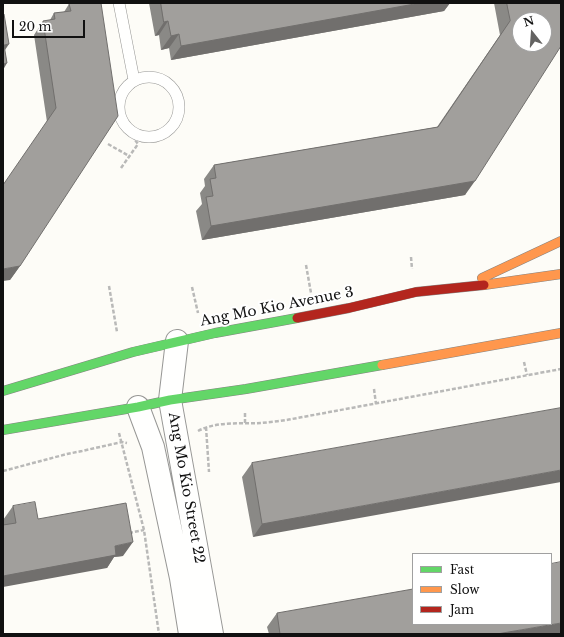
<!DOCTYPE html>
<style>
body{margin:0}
#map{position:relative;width:564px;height:637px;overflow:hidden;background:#fdfcf7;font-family:"Libre Baskerville",serif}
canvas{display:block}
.frame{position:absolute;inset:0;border:4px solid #111;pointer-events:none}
.legend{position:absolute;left:412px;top:553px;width:140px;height:72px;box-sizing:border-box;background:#fff;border:1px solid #a0a0a0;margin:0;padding:5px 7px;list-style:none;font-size:12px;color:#111}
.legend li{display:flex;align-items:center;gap:8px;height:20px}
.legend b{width:20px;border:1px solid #a0a0a0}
.north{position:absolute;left:512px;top:12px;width:40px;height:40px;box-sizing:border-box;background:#fff;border:1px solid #a0a0a0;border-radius:50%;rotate:343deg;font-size:11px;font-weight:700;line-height:16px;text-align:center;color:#111}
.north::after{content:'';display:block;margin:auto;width:14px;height:18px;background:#646362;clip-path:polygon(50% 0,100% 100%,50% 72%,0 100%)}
.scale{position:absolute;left:12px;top:20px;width:73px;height:18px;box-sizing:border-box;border:2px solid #111;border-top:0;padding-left:5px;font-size:12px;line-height:14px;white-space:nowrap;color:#111;-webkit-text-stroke:3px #fff;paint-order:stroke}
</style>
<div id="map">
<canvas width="564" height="637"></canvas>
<div class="frame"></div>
<ul class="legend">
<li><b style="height:5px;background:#63d668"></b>Fast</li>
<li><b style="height:5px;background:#ff974d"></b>Slow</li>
<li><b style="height:5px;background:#b3261e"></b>Jam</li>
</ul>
<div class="north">N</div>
<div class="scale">20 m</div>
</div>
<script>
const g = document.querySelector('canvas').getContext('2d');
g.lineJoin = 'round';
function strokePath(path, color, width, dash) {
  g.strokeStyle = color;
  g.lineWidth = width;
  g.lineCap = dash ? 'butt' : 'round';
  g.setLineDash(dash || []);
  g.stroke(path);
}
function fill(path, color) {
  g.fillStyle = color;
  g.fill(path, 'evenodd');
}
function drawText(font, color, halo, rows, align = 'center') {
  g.font = font + ' "Libre Baskerville",serif';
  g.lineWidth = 4;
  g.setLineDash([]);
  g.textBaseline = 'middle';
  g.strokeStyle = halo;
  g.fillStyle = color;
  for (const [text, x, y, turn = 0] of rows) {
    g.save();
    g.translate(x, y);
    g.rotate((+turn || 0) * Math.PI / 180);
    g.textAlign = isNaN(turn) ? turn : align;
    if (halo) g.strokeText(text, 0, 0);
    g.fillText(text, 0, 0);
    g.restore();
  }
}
const path = new Path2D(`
 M 108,144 L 129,156
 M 121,168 L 138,144 L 121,121
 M 411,257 L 412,269
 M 306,265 L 311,293
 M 109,286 L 117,332
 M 192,287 L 198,313
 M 524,362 L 527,375
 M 374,389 L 376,404
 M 245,423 L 245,412
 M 206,427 L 209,472
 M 198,431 C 217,421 240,424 261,423 C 271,422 282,421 292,419 L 561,369
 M 119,433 L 144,530 L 159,634
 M 3,471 L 67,454 L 82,451 L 122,442 L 127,443
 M 129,533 L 144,530`);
const lane = new Path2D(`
 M 119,3 L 134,80
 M119 107a30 30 0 1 1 60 0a30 30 0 1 1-60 0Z`);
const street = new Path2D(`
 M 177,341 L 170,400 L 212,634
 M 138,407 L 153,447 L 181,578 L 190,634`);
const fast = new Path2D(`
 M 3,391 L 133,352 L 215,333 L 297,318
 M 3,430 L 138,407 L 170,400 L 246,389 L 382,365`);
const slow = new Path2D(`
 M 482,278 L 561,241
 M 484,285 L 561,274
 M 382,365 L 561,333`);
const jam = new Path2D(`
 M 297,318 L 349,308 L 416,292 L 484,285`);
const wall = new Path2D(`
 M 101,3 L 20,266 L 10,280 L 47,122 L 34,35 L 43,21 L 50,20 L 54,13 L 64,12 L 69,4 Z
 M 149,3 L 450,3 L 444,11 L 171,60 L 169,48 L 161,50 L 159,35 L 155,36 Z
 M 494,3 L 561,3 L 465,195 L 202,240 L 196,211 L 202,204 L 200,193 L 205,186 L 204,179 L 214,165 L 437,127 L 500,35 Z
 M 561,408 L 253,537 L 242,477 L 252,463 Z
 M 13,506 L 38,519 L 123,556 L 114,557 L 107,568 L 4,525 L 3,520 Z
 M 277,613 L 561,634 L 269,634 L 267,627 Z`);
const shadedWall = new Path2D(`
 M 420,3 L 450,3 L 444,11 L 171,60 L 181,46 Z
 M 168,21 L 159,35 L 155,36 L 164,22 Z
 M 179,34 L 169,48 L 161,50 L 171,36 Z
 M 9,44 L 3,53 L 4,45 Z
 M 7,63 L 3,70 L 3,64 Z
 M 475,181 L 465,195 L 202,240 L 211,226 Z
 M 20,266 L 10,280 L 3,281 L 3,269 Z
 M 561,470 L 561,482 L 253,537 L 262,524 Z
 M 133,542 L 123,556 L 114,557 L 107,568 L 3,587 L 3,576 L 115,546 Z
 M 561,623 L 561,634 L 497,634 Z`);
const building = new Path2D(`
 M 74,3 L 101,3 L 118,116 L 20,266 L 3,269 L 3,185 L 56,108 L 43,21 L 55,19 L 54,13 L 71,11 L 69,4 Z
 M 161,3 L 420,3 L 181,46 L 179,34 L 171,36 L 168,21 L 164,22 Z
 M 507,3 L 561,3 L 561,46 L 475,181 L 211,226 L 206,197 L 213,196 L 210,179 L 216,178 L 214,165 L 438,127 L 510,21 ZM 520,20 L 544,20 L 544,44 L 520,44 Z
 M 3,14 L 4,14 L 9,44 L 4,45 L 7,63 L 3,64 Z
 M 561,408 L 561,470 L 262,524 L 252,463 Z
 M 35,502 L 38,519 L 126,503 L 133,542 L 115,546 L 116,555 L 3,576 L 3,525 L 16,523 L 13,506 Z
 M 561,562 L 561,623 L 497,634 L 280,634 L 277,613 L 413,589 L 413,624 L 551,624 L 551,564 Z`);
const streetNames = [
 ["Ang Mo Kio Avenue 3",277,307,-11],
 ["Ang Mo Kio Street 22",186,488,80]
];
strokePath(lane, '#979795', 12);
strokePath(street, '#979795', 24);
strokePath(fast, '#858482', 10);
strokePath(slow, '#858482', 10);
strokePath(jam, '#858482', 10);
strokePath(path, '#b9b9b8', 2.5, [4, 2]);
strokePath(lane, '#fffffe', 11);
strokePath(street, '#fffffe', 22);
strokePath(fast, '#63d668', 9);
strokePath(slow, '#ff974d', 9);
strokePath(jam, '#b3261e', 9);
fill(wall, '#8a8986');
fill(shadedWall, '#716f6d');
fill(building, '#a19f9c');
strokePath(building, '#716f6d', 1);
drawText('14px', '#111', '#fff', streetNames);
</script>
